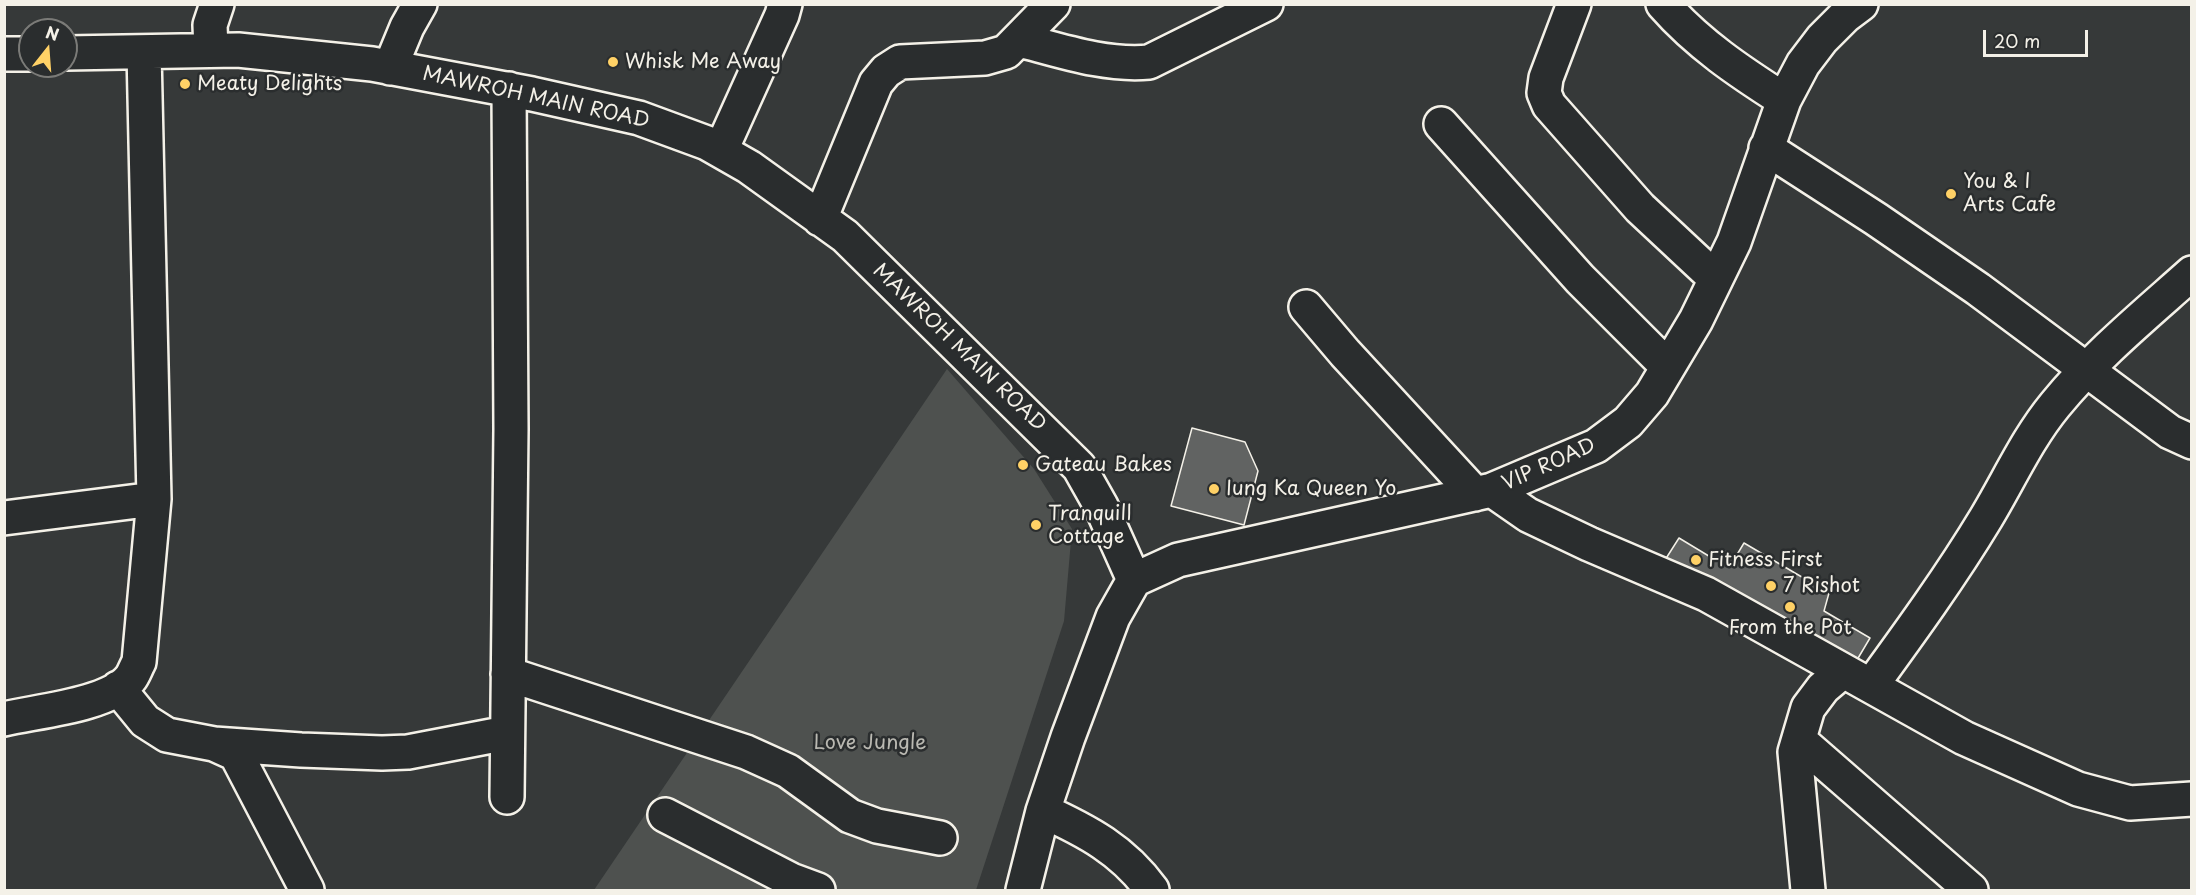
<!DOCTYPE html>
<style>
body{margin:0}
#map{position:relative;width:2196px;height:895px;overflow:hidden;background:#363939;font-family:"Playpen Sans",sans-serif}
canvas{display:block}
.frame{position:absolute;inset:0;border:6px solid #f4f1e8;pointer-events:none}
.north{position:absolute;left:18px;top:18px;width:60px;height:60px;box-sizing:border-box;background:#2a2d2e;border:2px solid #7b7b78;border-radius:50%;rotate:17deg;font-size:16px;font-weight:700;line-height:24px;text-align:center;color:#f4f1e8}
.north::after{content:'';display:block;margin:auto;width:21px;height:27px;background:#ffd166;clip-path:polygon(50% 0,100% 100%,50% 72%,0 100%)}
.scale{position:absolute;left:1983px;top:30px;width:105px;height:27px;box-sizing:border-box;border:3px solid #f4f1e8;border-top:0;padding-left:8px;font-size:18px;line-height:21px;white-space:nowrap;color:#f4f1e8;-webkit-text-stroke:4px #2a2d2e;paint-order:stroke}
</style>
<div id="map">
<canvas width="2196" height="895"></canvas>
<div class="frame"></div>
<div class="north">N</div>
<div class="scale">20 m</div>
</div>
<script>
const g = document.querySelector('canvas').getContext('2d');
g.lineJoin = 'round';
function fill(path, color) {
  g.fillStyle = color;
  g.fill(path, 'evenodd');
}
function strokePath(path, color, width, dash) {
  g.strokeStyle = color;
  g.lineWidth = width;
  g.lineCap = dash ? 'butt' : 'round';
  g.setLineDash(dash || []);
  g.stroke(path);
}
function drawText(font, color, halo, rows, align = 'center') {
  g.font = font + ' "Playpen Sans",sans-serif';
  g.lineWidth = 5;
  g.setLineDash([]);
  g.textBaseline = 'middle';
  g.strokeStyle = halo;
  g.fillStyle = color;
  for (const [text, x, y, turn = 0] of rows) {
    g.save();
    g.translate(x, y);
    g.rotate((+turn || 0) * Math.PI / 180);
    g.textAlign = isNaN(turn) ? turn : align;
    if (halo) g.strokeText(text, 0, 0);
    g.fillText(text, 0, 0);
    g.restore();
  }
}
const green = new Path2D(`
 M 947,369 L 1034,469 L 1072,529 L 1064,621 L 976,890 L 594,890 Z`);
const building = new Path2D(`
 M 1192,428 L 1245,442 L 1258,471 L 1244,525 L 1171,506 Z
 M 1679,538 L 1717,561 L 1723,550 L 1735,558 L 1744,543 L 1829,593 L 1824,611 L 1870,638 L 1851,670 L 1665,560 Z`);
const minor = new Path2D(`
 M 1574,4 L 1546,78 L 1544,93 L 1549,105 L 1640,208 L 1716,279
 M 1663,4 C 1698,44 1740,72 1784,100
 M 1020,40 C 1062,51 1106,66 1149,62 L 1266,4
 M 211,50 L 210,25 L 217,4
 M 66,53 L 238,50 L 372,64 L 532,94 L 639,118 L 707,143 L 749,167 L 845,236 L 1079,467 L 1101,506 L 1134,580
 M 4,54 L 30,54
 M 390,68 L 407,27 L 420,4
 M 1441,124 L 1580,279 L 1668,367
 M 1766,148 L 1876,219 L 1978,289 L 2170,432 L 2192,442
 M 721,150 L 782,15 L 785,4
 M 820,219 L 876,83 L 886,71 L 900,62 L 985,58 L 1006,52 L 1053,4
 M 1306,307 L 1345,353 L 1475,494
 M 1492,490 L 1528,515 L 1589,544 L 1706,594 L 1964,738 L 2078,789 L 2130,803 L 2192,799
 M 4,518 L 154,499
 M 1134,580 L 1178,560 L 1492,490 L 1596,446 L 1628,422 L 1652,394 L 1696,320 L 1716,279 L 1734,242 L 1784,100 L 1803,64 L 1822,39 L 1845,16 L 1861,4
 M 508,674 L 746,752 L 788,771 L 850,816 L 877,826 L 940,838
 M 1871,686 C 1911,631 1951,576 1986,518 C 2009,480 2027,439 2055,405 C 2095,356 2145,315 2192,273
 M 118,688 L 145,721 L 167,735 L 214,744 L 236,754 L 307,890
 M 4,719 C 38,711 108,705 130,679 C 134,674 136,667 139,662 L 154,499 L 144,52
 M 1799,740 L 1971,890
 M 214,744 L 301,750 L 382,753 L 408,752 L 507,733
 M 507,797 L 511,429 L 509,89
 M 1043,811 C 1087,831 1123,850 1152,890
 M 665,815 L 791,880 L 818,890
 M 1023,890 L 1043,811 L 1068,737 L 1113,617 L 1134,580
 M 1808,890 L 1795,752 L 1808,708 L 1823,688 L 1843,671`);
const markers = [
 [613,62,6,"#ffd166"],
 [185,84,6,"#ffd166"],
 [1951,194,6,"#ffd166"],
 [1023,465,6,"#ffd166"],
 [1214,489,6,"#ffd166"],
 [1036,525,6,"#ffd166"],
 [1696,560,6,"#ffd166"],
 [1771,586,6,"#ffd166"],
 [1790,607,6,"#ffd166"]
];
const poiNames = [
 ["Whisk Me Away",625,62],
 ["Meaty Delights",197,84],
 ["You & I",1963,182],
 ["Arts Cafe",1963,205],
 ["Gateau Bakes",1035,465],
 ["Iung Ka Queen Yo",1226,489],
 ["Tranquill",1048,514],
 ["Cottage",1048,537],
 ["Fitness First",1708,560],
 ["7 Rishot",1783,586],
 ["From the Pot",1790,628,"center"]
];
const streetNames = [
 ["MAWROH MAIN ROAD",536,98,12],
 ["MAWROH MAIN ROAD",959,348,44],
 ["VIP ROAD",1549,465,-24]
];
const parkNames = [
 ["Love Jungle",870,743]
];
fill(green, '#4e514f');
fill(building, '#616362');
strokePath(building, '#f4f1e8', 1.5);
strokePath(minor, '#f4f1e8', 38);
strokePath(minor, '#2a2d2e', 33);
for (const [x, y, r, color] of markers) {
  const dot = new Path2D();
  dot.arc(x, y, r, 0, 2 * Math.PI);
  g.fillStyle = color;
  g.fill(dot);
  strokePath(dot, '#2a2d2e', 2);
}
drawText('20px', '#f4f1e8', '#2a2d2e', poiNames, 'left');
drawText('20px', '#f4f1e8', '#2a2d2e', streetNames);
drawText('20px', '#bab9b2', '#2a2d2e', parkNames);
</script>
